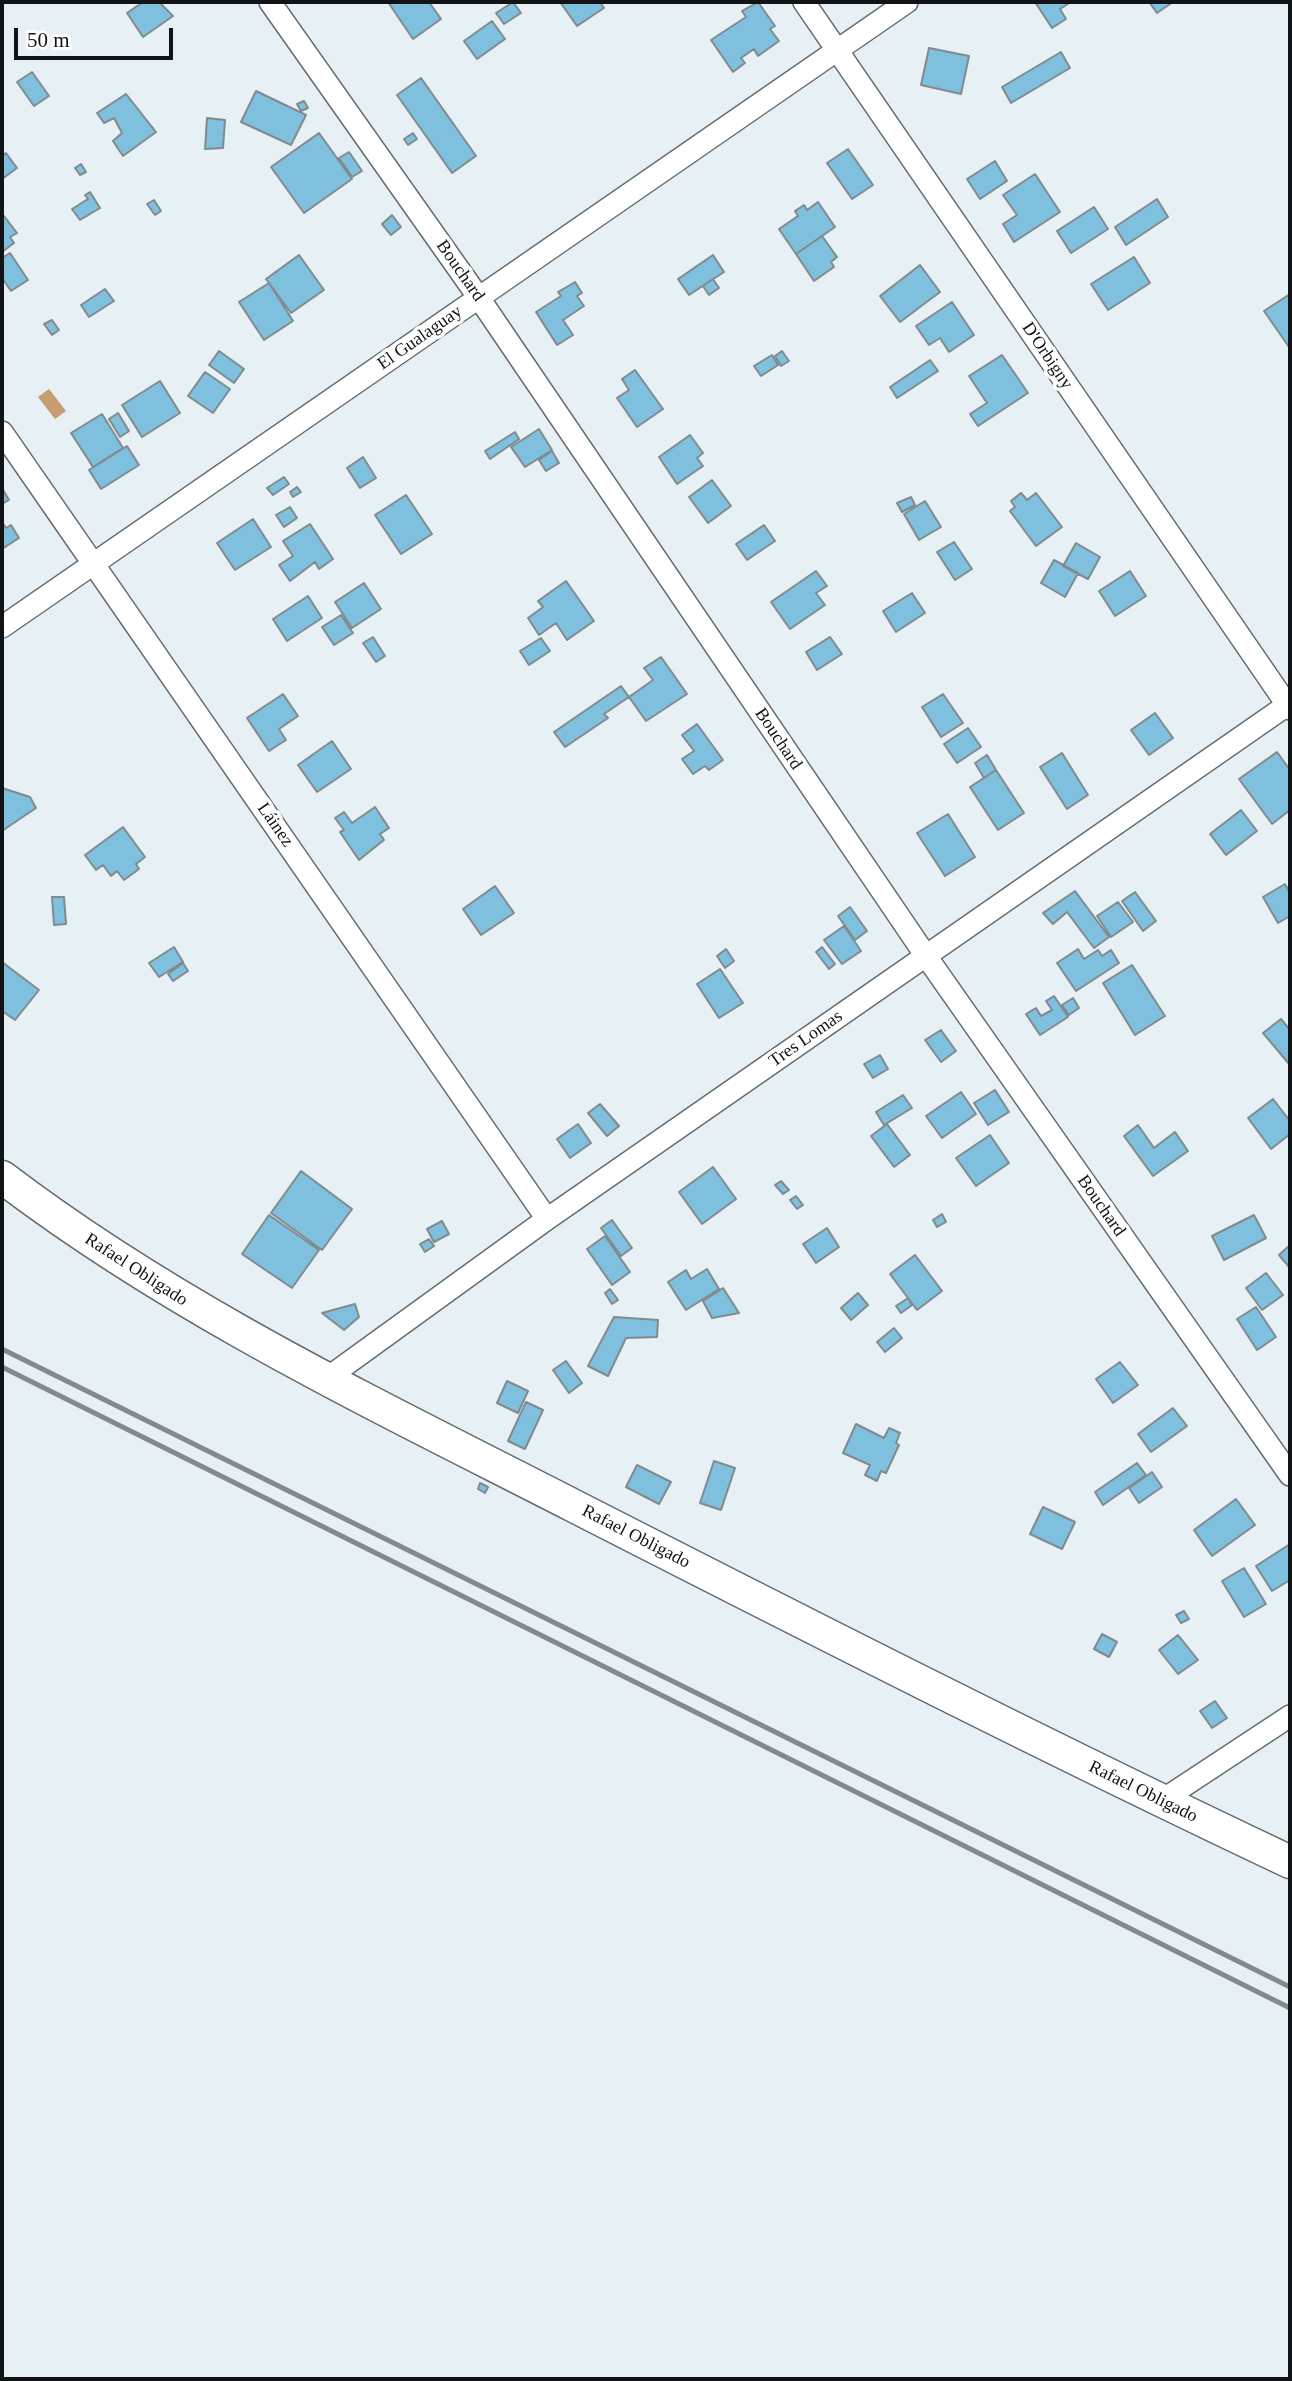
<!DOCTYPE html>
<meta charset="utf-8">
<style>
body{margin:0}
#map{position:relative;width:1292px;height:2381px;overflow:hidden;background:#e6f0f5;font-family:Georgia,serif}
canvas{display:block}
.frame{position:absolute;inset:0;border:4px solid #111416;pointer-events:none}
.scale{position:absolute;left:14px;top:28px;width:159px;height:32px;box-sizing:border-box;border:4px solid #111416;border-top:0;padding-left:9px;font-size:21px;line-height:24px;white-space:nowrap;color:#111416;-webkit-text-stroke:5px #fff;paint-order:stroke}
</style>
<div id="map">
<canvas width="1292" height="2381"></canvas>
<div class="frame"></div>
<div class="scale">50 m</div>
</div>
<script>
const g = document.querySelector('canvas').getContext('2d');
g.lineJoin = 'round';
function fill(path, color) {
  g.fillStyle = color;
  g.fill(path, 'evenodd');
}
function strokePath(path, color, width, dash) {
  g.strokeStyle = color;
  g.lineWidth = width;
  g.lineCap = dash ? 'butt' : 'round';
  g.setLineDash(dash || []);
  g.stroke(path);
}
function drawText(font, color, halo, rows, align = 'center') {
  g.font = font + ' Georgia,serif';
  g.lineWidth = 7;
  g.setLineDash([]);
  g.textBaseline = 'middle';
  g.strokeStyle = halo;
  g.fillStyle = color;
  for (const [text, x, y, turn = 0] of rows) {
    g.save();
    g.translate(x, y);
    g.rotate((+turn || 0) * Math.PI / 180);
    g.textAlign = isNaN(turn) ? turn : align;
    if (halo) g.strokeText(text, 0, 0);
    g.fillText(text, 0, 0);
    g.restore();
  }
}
const water = new Path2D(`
 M 49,389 L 66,411 L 55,419 L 38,397 Z`);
const building = new Path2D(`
 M 143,2 L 159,2 L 173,16 L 143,37 L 127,13 Z
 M 388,2 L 429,2 L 441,19 L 413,39 Z
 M 513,2 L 521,13 L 504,24 L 496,13 Z
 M 560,2 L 600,2 L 604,8 L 577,26 Z
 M 758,2 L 775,26 L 770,29 L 779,41 L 758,56 L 754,49 L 741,58 L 745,63 L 733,72 L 711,40 L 746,17 L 742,11 Z
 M 1035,2 L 1071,2 L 1060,9 L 1066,19 L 1052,28 Z
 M 1149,2 L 1173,2 L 1157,13 Z
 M 492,21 L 505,39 L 477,59 L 464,41 Z
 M 929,48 L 969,56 L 961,94 L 921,85 Z
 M 1061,52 L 1070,68 L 1011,103 L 1002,87 Z
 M 32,72 L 49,96 L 34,106 L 17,82 Z
 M 421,78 L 476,156 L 452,173 L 397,95 Z
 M 256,91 L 306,115 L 291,145 L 241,122 Z
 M 126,94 L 156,132 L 123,156 L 113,141 L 122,133 L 114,118 L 104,123 L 97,113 Z
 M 304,101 L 308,108 L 301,111 L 297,104 Z
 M 207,118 L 225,120 L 223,148 L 205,149 Z
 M 319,133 L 352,179 L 304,213 L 271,167 Z
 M 413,133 L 417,139 L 408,145 L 404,139 Z
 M 848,149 L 873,185 L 852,199 L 827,163 Z
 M 349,152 L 362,171 L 352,177 L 339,158 Z
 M 6,153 L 17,168 L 2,179 L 2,156 Z
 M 995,161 L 1007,181 L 980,199 L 967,179 Z
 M 81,164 L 86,172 L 80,175 L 75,168 Z
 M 1035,174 L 1060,212 L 1014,242 L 1003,224 L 1017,215 L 1003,195 Z
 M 90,192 L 100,208 L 80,220 L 72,209 L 88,199 L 85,195 Z
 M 1157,199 L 1168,217 L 1126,245 L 1115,227 Z
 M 154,200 L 161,211 L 155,215 L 147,204 Z
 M 818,202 L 835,227 L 796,254 L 779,229 L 798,216 L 795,211 L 804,205 L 807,210 Z
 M 1094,207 L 1108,229 L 1071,253 L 1057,231 Z
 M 392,215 L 401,227 L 391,235 L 382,224 Z
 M 4,216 L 17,233 L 10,237 L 14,243 L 2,252 L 2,218 Z
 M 822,236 L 837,257 L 831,262 L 834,267 L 814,281 L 796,254 Z
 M 10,253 L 28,280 L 11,291 L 2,278 L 2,258 Z
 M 299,255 L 324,290 L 291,313 L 266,279 Z
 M 713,255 L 724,272 L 689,295 L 678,279 Z
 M 1134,257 L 1150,283 L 1108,310 L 1091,284 Z
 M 920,265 L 940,292 L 900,322 L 880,296 Z
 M 713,279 L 719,288 L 709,295 L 703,286 Z
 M 575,282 L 582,293 L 577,296 L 584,306 L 563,320 L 573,335 L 557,345 L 536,312 L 561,296 L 558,292 Z
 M 269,283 L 293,321 L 264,340 L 239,302 Z
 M 105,289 L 114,301 L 89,317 L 81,305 Z
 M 1290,294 L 1290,345 L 1289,347 L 1264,311 Z
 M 952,302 L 974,335 L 949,352 L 940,338 L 929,345 L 916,326 Z
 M 52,320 L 59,330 L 52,335 L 44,324 Z
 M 219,351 L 244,369 L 234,383 L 209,365 Z
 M 782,351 L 789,361 L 781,366 L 775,356 Z
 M 772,355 L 778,365 L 761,376 L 754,366 Z
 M 1002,355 L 1028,393 L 978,426 L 970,414 L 987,403 L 969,376 Z
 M 930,360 L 938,371 L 897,398 L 890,387 Z
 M 635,370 L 663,409 L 637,427 L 617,398 L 629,390 L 622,379 Z
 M 205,372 L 230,389 L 213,413 L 188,396 Z
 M 160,381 L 180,413 L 142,437 L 122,405 Z
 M 118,413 L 129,431 L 120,437 L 109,419 Z
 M 102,414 L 123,448 L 93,467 L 71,433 Z
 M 539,429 L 552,450 L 525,467 L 511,447 Z
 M 515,432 L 519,439 L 490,459 L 485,451 Z
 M 690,435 L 703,453 L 697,458 L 703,466 L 677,484 L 659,457 Z
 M 127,446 L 139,465 L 101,489 L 89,470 Z
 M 552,451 L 559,463 L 546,471 L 539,460 Z
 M 363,457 L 376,478 L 360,488 L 347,468 Z
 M 284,477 L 289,484 L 273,495 L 267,488 Z
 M 712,480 L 731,506 L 708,523 L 689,497 Z
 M 297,487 L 301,492 L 293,497 L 290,492 Z
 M 2,488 L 9,500 L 2,504 Z
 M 1021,493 L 1027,500 L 1036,493 L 1062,527 L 1036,546 L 1010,511 L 1015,507 L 1011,501 Z
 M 406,495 L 432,534 L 401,554 L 375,515 Z
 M 911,497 L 915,505 L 902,512 L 897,503 Z
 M 925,501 L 941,527 L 919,540 L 904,514 Z
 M 290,507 L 297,518 L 284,527 L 276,515 Z
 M 253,519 L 271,547 L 235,570 L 217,543 Z
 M 2,522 L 6,528 L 11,525 L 19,538 L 2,549 Z
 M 310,524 L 333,559 L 319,569 L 315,562 L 290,581 L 279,565 L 293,556 L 283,541 Z
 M 764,525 L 775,541 L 747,560 L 736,544 Z
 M 954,542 L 972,569 L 955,580 L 937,552 Z
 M 1076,543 L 1100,557 L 1088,579 L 1063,566 Z
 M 1054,560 L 1078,573 L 1065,597 L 1041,583 Z
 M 816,571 L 827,586 L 816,593 L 825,605 L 790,629 L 771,602 Z
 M 1130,571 L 1146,596 L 1115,616 L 1099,591 Z
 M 566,581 L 594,621 L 567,640 L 556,623 L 539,635 L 528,618 L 543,607 L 538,601 Z
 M 364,583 L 381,609 L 352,628 L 335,602 Z
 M 912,593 L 925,613 L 896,632 L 883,611 Z
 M 308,596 L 322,618 L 287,641 L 273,619 Z
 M 341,615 L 353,633 L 334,645 L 322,627 Z
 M 373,637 L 385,656 L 376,662 L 363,643 Z
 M 830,637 L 842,654 L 817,670 L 806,652 Z
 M 541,638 L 550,651 L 529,665 L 520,651 Z
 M 661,657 L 687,694 L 646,721 L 629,697 L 653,680 L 644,668 Z
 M 621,686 L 629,697 L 604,714 L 608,718 L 565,747 L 554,732 Z
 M 283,694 L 298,716 L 279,729 L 286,740 L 269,751 L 247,718 Z
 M 943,694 L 963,723 L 941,737 L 922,707 Z
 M 1155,713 L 1173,738 L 1149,755 L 1131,730 Z
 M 697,724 L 723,760 L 709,770 L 705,766 L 693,774 L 682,759 L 694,751 L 682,735 Z
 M 968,728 L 981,747 L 957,763 L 944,744 Z
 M 332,741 L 351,769 L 317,792 L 298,765 Z
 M 1277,752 L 1290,770 L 1290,810 L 1272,824 L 1239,779 Z
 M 1062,753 L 1088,795 L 1067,809 L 1040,767 Z
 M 987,755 L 996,770 L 984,778 L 975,763 Z
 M 996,770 L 1024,813 L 998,830 L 970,787 Z
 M 2,788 L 30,797 L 36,808 L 2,831 Z
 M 375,807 L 389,828 L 380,834 L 384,840 L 359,860 L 340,832 L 344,830 L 335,818 L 344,812 L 352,823 Z
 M 1241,810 L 1257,831 L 1226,855 L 1210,834 Z
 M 948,814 L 975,857 L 945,876 L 917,833 Z
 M 123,827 L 145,857 L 136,864 L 139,869 L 124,880 L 117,871 L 111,876 L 103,865 L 96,870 L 85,855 Z
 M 1285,884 L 1290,893 L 1290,916 L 1278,923 L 1263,897 Z
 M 495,886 L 514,913 L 481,935 L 463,909 Z
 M 1075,891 L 1109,937 L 1094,948 L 1067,912 L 1053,924 L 1043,913 Z
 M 1135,892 L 1156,921 L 1143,931 L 1122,901 Z
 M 52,897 L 64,897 L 66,924 L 54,925 Z
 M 1118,902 L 1133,922 L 1111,937 L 1097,916 Z
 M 850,907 L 867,931 L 855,940 L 838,916 Z
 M 844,926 L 861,951 L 842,964 L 824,940 Z
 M 174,947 L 183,962 L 159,977 L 149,963 Z
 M 822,947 L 835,964 L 829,969 L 816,952 Z
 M 726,949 L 734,961 L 725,968 L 717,956 Z
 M 1078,949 L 1084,959 L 1098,950 L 1102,956 L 1111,950 L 1119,963 L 1076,991 L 1057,963 Z
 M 2,962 L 39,990 L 15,1020 L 2,1011 Z
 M 183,963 L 188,971 L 173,981 L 168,974 Z
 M 1132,965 L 1165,1016 L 1135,1035 L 1103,983 Z
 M 720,969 L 743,1003 L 719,1018 L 697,984 Z
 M 1054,996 L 1068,1017 L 1040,1035 L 1026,1014 L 1036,1008 L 1041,1016 L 1052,1010 L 1046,1001 Z
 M 1073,998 L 1079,1008 L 1069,1015 L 1062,1005 Z
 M 1281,1019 L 1290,1030 L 1290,1065 L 1263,1033 Z
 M 941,1030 L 956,1051 L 941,1062 L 925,1040 Z
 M 880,1055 L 888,1069 L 873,1078 L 864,1064 Z
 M 995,1090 L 1009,1112 L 988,1125 L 974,1103 Z
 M 961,1092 L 976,1114 L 942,1138 L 926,1116 Z
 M 903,1095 L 912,1108 L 884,1125 L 876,1112 Z
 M 1273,1099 L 1290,1121 L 1290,1134 L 1271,1149 L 1248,1118 Z
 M 600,1104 L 619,1126 L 607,1136 L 588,1113 Z
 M 578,1124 L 591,1143 L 570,1158 L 557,1139 Z
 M 887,1124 L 910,1155 L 894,1167 L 871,1136 Z
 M 1138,1125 L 1154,1148 L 1175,1132 L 1188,1151 L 1153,1176 L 1124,1136 Z
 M 990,1135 L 1009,1163 L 976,1186 L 956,1158 Z
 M 713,1167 L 736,1199 L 702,1224 L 679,1192 Z
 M 301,1171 L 352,1209 L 322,1250 L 271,1213 Z
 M 781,1181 L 789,1190 L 783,1194 L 775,1185 Z
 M 796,1196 L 803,1205 L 797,1209 L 790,1200 Z
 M 942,1214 L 946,1222 L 937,1227 L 933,1220 Z
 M 269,1215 L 319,1250 L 292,1288 L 242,1254 Z
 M 1254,1215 L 1266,1238 L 1224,1260 L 1212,1236 Z
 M 612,1220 L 632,1248 L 621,1256 L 601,1228 Z
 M 442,1221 L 449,1234 L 434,1242 L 427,1229 Z
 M 827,1228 L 839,1247 L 816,1263 L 803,1244 Z
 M 605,1236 L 630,1272 L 612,1285 L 587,1249 Z
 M 429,1239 L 434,1246 L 425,1252 L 420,1244 Z
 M 1290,1245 L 1290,1268 L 1279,1255 Z
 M 915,1255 L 942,1291 L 917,1310 L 890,1274 Z
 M 707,1269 L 719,1289 L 686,1310 L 668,1282 L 686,1270 L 691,1279 Z
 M 1266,1273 L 1283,1295 L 1262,1310 L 1246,1288 Z
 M 723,1288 L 739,1313 L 712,1318 L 703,1301 Z
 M 610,1289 L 618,1300 L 612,1304 L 605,1293 Z
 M 858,1293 L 868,1305 L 851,1320 L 841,1308 Z
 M 908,1298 L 912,1305 L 901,1313 L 896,1306 Z
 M 355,1304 L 359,1317 L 344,1330 L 322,1313 Z
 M 1256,1307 L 1276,1337 L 1257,1350 L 1237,1319 Z
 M 614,1317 L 658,1320 L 657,1337 L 626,1338 L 608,1376 L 588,1366 Z
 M 894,1328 L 902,1338 L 885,1352 L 877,1342 Z
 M 566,1361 L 582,1383 L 569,1393 L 553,1370 Z
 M 1120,1362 L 1138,1385 L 1113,1403 L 1096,1379 Z
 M 507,1381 L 528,1391 L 518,1413 L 497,1403 Z
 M 526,1402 L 543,1410 L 525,1449 L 508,1441 Z
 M 1173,1408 L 1187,1426 L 1151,1452 L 1138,1434 Z
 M 856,1424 L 884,1438 L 889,1428 L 900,1433 L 896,1443 L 899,1445 L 886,1473 L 881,1471 L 877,1481 L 865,1475 L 870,1465 L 843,1453 Z
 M 714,1461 L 735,1468 L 721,1510 L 700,1503 Z
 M 1137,1463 L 1146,1475 L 1103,1505 L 1095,1492 Z
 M 637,1465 L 671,1482 L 659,1504 L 626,1487 Z
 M 1152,1472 L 1162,1487 L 1139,1503 L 1129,1488 Z
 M 480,1483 L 488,1487 L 485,1493 L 478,1489 Z
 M 1236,1499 L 1255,1525 L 1212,1556 L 1194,1530 Z
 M 1043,1507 L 1075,1522 L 1062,1549 L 1030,1534 Z
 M 1290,1544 L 1290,1580 L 1272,1591 L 1256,1566 Z
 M 1244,1568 L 1266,1604 L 1244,1617 L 1222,1581 Z
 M 1184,1611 L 1189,1619 L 1181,1623 L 1176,1615 Z
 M 1102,1634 L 1117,1642 L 1109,1657 L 1094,1649 Z
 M 1178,1635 L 1198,1660 L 1178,1674 L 1159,1650 Z
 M 1215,1701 L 1227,1718 L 1212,1728 L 1200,1711 Z`);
const street = new Path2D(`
 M 270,2 L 479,298 L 926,956 L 1290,1475
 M 804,2 L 1290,709
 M 2,432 L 547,1219
 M 2,627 L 907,2
 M 326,1379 L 547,1219 L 1290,703
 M 1161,1801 L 1290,1716`);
const secondary = new Path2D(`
 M 2,1177 C 178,1311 377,1405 574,1506 C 811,1627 1049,1748 1290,1862`);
const rail = new Path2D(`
 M 2,1349 L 1290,1987
 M 2,1367 L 1290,2008`);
const streetNames = [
 ["Bouchard",460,271,55],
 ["El Gualaguay",420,338,-35],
 ["D'Orbigny",1047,356,56],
 ["Bouchard",778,739,56],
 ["Láinez",275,825,55],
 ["Tres Lomas",806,1039,-35],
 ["Bouchard",1101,1206,55],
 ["Rafael Obligado",136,1270,33],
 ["Rafael Obligado",636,1537,27],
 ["Rafael Obligado",1143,1792,26]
];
fill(water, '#c79c70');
fill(building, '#7fc0de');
strokePath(building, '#818a8e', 2);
strokePath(street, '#646c70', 24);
strokePath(secondary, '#646c70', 35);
strokePath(street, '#fff', 21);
strokePath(secondary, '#fff', 32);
strokePath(rail, '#838a8d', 5);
drawText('18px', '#111416', '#fff', streetNames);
</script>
